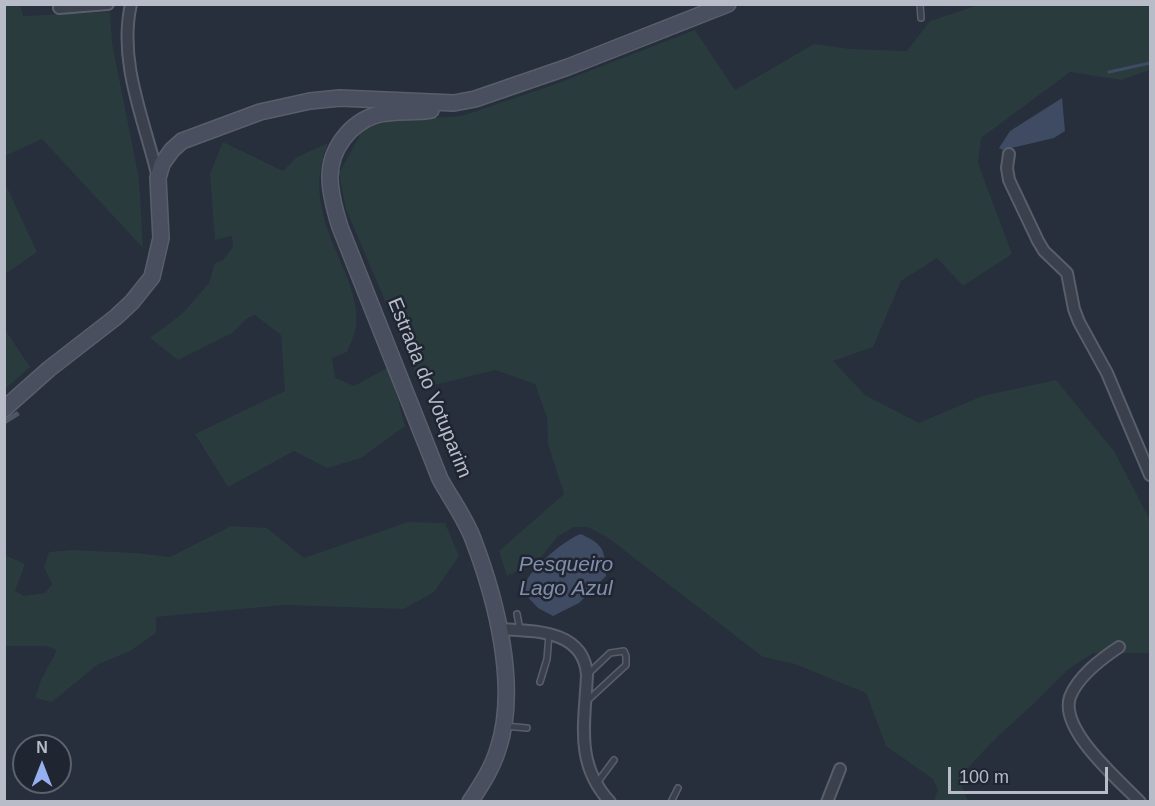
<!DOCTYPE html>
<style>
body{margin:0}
#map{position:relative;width:1155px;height:806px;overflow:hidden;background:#272e3c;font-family:Arial,sans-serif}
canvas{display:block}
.frame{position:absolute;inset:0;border:6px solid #b7bcc8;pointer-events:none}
.north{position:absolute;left:12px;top:734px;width:60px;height:60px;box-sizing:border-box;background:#202532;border:2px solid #5c616e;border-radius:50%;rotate:0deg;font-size:16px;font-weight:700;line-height:24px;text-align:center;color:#b7bcc8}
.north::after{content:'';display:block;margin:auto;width:21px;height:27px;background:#96afee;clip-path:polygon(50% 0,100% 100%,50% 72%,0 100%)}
.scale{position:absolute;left:948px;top:767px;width:160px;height:27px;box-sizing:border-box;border:3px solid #b7bcc8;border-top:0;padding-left:8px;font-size:18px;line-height:21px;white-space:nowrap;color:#b7bcc8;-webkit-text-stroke:4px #202532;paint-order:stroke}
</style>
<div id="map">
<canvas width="1155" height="806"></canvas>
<div class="frame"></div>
<div class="north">N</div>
<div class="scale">100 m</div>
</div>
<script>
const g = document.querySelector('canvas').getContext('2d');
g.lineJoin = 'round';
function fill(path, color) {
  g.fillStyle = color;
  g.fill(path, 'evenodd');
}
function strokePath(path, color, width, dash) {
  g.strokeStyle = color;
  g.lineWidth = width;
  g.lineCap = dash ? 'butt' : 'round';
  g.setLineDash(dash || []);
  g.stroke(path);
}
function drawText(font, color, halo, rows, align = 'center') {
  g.font = font + ' Arial,sans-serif';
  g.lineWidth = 5;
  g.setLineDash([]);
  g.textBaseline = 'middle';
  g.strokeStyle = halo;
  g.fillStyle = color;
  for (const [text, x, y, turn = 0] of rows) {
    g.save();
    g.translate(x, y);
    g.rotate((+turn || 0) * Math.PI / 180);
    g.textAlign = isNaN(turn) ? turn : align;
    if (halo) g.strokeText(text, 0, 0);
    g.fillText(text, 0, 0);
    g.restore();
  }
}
const green = new Path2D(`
 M 4,5 L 20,5 L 23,16 L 110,12 L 112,43 L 139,179 L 143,248 L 42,139 L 5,156 Z
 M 978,5 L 1150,5 L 1150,70 L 1121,80 L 1070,72 L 981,138 L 978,163 L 1012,254 L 963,286 L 937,258 L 901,281 L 873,347 L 833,361 L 865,395 L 919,423 L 982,396 L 1056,380 L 1114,451 L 1150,520 L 1150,653 L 1093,653 L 1066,671 L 1031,706 L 995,739 L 965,771 L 961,784 L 968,801 L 934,801 L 938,790 L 933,779 L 886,746 L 866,693 L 795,664 L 763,657 L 607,537 L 588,527 L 574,527 L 558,536 L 538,561 L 507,576 L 499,551 L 564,494 L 548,444 L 547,418 L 535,384 L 495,370 L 422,388 L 346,209 L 339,173 L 363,130 L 389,121 L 462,116 L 553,85 L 695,30 L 735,90 L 814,44 L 850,49 L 907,51 L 930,21 Z
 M 223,142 L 283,171 L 297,157 L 328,143 C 308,192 326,227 345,272 C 352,290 358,307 356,326 C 355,335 350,344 347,352 L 332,358 L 335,378 L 354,386 L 389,367 L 405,426 L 361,458 L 327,468 L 294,451 L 228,487 L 195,434 L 285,391 L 281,335 L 255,315 L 246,319 L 232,333 L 178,360 L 150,338 L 183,313 L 209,283 L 215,263 L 223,260 L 233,247 L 232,236 L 215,240 L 210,174 Z
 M 5,183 L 37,252 L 5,274 L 4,274 Z
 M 4,328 L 30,367 L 5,389 L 4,389 Z
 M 408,522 L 445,523 L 459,556 L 434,592 L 404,609 L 284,605 L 156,617 L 156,633 L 130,651 L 97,665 L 52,702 L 35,698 L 41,680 L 57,650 L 46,646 L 5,646 L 4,557 L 7,556 L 25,564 L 15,591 L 24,596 L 45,593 L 52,584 L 44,567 L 49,552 L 72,550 L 136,553 L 170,557 L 231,526 L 267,528 L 304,558 Z`);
const water = new Path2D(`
 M 1062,98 L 1065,131 L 1054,138 L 1003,150 L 999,148 L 1010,131 Z
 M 581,534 C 606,546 604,550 606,576 L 579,603 L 553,616 L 538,608 L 525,594 C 526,590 525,584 527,580 C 534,566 567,538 581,534 Z`);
const stream = new Path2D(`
 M 1109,72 L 1150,63`);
const building = new Path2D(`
 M 17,411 L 20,415 L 4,425 L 4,419 Z`);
const lane = new Path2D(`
 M 920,4 L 921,18
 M 517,614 L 520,630
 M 540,682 L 547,659 L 549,634
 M 587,701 L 626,665 L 626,656 L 624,651 L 610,653 L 587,675
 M 504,726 L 527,728
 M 597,783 L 614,760
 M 671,802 L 678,788`);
const street = new Path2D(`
 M 131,4 C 118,62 144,119 157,174
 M 59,8 L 108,4
 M 1009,154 L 1007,168 L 1009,180 L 1038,241 L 1044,251 L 1067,273 L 1074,309 L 1079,322 L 1107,373 L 1150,475
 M 501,629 C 535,631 584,630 587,675 C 585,722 574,763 610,802
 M 1119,647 C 1101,659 1078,676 1070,697 C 1059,730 1119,780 1140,802
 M 827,802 L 840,769`);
const secondary = new Path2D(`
 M 431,110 C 413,113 393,110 376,115 C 350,123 330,149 330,177 C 330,194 335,211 340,227 L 440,479 C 451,499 465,518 473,539 C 496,599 519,687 498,749 C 492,769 481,785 470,802
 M 4,409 L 49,369 L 116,317 L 132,302 L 152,277 L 161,238 L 158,178 L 162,164 L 172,150 L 182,141 L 260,112 L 310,101 L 340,98 L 454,103 L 475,99 L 568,67 L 728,4`);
const streetNames = [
 ["Estrada do Votuparim",429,388,68]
];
const waterNames = [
 ["Pesqueiro",566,565],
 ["Lago Azul",566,589]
];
fill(green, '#2a3b3e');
fill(water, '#3f4b63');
strokePath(stream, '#3f4b63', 3);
fill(building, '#4e5665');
strokePath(lane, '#595e6b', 8);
strokePath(street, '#595e6b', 14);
strokePath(secondary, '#595e6b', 18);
strokePath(lane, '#3b404d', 5);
strokePath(street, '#3b404d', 10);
strokePath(secondary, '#494f5f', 15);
drawText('20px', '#b7bcc8', '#202532', streetNames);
drawText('italic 21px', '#828fac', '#202532', waterNames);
</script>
